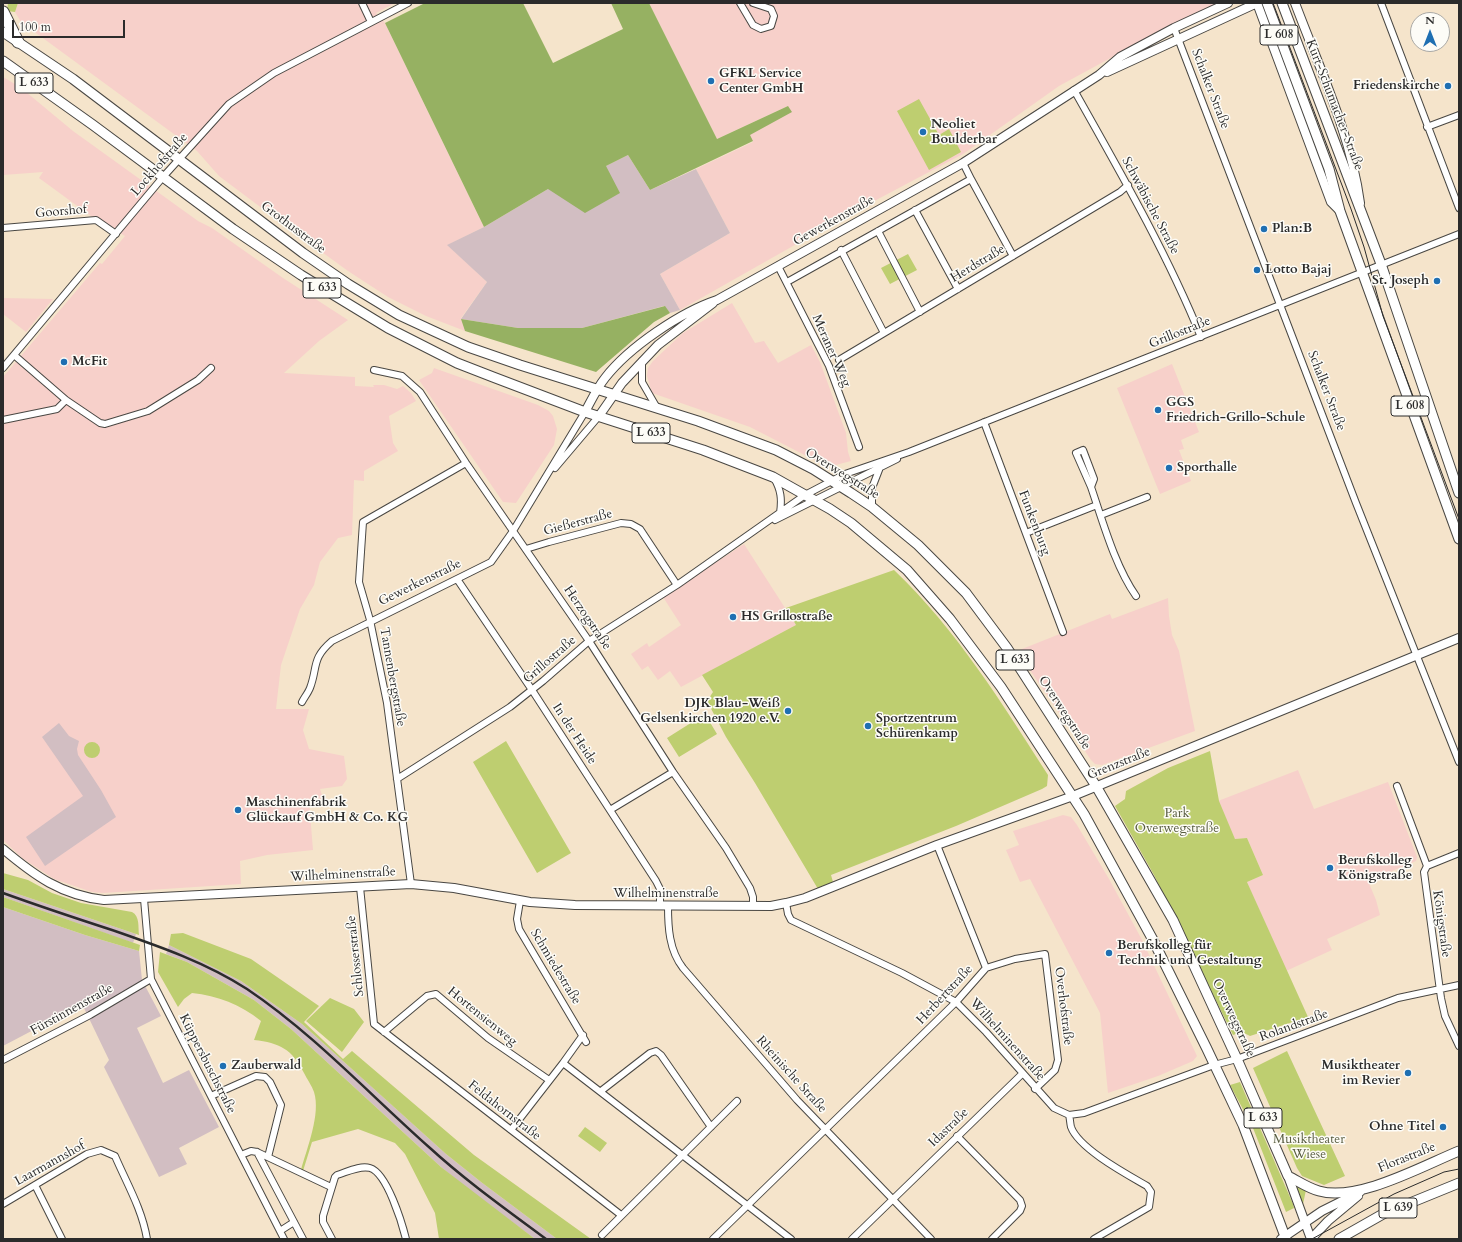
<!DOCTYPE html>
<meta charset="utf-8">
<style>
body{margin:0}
#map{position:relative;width:1462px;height:1242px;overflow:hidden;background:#f5e4cb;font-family:Cardo,serif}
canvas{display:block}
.frame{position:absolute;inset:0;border:4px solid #2b2b2b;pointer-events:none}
.north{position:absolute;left:1410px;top:12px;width:40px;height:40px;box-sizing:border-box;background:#fdfcf7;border:1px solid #a9a8a5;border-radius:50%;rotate:0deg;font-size:11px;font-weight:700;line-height:16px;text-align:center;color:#2b2b2b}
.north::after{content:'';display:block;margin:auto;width:14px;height:18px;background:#1f6fb2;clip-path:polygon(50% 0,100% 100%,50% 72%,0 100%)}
.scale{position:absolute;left:12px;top:20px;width:113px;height:18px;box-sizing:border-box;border:2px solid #2b2b2b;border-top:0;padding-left:5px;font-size:12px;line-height:14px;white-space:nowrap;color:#2b2b2b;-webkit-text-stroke:3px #fdfcf7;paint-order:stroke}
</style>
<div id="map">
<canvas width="1462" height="1242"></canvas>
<div class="frame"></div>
<div class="north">N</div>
<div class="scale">100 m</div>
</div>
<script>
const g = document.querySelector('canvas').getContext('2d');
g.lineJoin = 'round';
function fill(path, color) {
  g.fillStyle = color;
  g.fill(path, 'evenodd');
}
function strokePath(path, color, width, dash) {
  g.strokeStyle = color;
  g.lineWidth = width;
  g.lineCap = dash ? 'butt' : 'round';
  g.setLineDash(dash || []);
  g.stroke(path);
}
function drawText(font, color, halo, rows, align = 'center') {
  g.font = font + ' Cardo,serif';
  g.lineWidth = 3;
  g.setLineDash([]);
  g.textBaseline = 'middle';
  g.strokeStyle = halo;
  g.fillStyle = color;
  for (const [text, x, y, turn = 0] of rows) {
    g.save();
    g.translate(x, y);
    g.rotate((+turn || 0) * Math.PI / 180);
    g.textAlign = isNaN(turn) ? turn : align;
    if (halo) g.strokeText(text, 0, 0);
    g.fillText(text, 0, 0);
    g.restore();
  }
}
const built = new Path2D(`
 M 18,3 L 395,3 L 376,13 L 385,23 L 484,227 L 448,245 L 487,282 L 461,318 L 465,331 L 426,316 L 388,297 L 348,271 L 275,218 L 219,176 L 197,151 L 21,22 L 15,12 Z
 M 649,3 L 1220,3 L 1175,23 L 1059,86 L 963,154 L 846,216 L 680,310 L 660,274 L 730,233 L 696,169 L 753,142 L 749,135 L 788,106 L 717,139 Z
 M 3,77 L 20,87 L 73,131 L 198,221 L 212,228 L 283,278 L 348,320 L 319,341 L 284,373 L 355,377 L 355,386 L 374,387 L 373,385 L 384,385 L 397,389 L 403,386 L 411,393 L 416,401 L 389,416 L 393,443 L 398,451 L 364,471 L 364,481 L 354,480 L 352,535 L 338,538 L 320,562 L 314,585 L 300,609 L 281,665 L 276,709 L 309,709 L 303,730 L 309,749 L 344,756 L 347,779 L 342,786 L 320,789 L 323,798 L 309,801 L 313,850 L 267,855 L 240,861 L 241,884 L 103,893 L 92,892 L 54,879 L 22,858 L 3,840 L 3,377 L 100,263 L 102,264 L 125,236 L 91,216 L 39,178 L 43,172 L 3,175 Z
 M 3,298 L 53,299 L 26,332 L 3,314 Z
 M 732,303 L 755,343 L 764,341 L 778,363 L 811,345 L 820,362 L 846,433 L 848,452 L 851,461 L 828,467 L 750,427 L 652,393 L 647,376 L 648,368 L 653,361 L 683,333 Z
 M 1172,364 L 1199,432 L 1181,440 L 1184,449 L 1179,450 L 1191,481 L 1160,494 L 1117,388 Z
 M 434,368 L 538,405 L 549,411 L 553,416 L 557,429 L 554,445 L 516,503 L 503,502 L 419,380 L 432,373 Z
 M 744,544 L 796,625 L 681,687 L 670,671 L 658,680 L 648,666 L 642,670 L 631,654 L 647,643 L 649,647 L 681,625 L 663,597 Z
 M 1168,598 L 1169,616 L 1172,635 L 1179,651 L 1195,731 L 1102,765 L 1095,764 L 1091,760 L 1017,651 L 1110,614 L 1112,619 Z
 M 1298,770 L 1314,809 L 1388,782 L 1417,857 L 1416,861 L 1368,881 L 1376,900 L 1380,915 L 1327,939 L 1332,950 L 1286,971 L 1247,882 L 1263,875 L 1247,838 L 1235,839 L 1218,801 Z
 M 1063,815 L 1071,817 L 1077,825 L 1109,879 L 1141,938 L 1197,1056 L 1193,1061 L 1158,1076 L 1108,1093 L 1100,1013 L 1030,879 L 1020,882 L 1006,850 L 1019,845 L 1013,831 Z`);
const industrial = new Path2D(`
 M 628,155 L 650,190 L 696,169 L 730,233 L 660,274 L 680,310 L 670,313 L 664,306 L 582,328 L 518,328 L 461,319 L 487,282 L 447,245 L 484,227 L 548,189 L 606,166 Z
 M 59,723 L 69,736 L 79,741 L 77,749 L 78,755 L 101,790 L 116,817 L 45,866 L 26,837 L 83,796 L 42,737 Z
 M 3,889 L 136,934 L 133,943 L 3,897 Z
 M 3,907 L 85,935 L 139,951 L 142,980 L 161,1016 L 137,1028 L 163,1083 L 189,1070 L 219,1127 L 179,1148 L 187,1164 L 159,1177 L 104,1067 L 109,1060 L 84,1008 L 42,1029 L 41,1026 L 3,1046 Z
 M 169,945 L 241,981 L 302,1024 L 446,1154 L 481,1182 L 557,1239 L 535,1239 L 473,1193 L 441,1167 L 291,1029 L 254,1000 L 187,962 L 166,954 Z`);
const green = new Path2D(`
 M 8,3 L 18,3 L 15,12 L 7,11 Z
 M 919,99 L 939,135 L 949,129 L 961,152 L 929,170 L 897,111 Z
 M 908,254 L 917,270 L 890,284 L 881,268 Z
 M 894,570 C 956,629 1002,703 1048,775 L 1047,786 L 1042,789 L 956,826 L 831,875 L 833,882 L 818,889 L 755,783 L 726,737 L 707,701 L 713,692 L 702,675 L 796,625 L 786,608 Z
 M 705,714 L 717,734 L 679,757 L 667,738 Z
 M 506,741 L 571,853 L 537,873 L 473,762 Z
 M84 750a8 8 0 1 1 16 0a8 8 0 1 1-16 0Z
 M 1210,751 L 1219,801 L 1235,839 L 1247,838 L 1263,875 L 1247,882 L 1308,1017 L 1250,1036 L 1242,1032 L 1233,1035 L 1154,875 L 1115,806 L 1125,799 L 1126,791 L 1168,768 Z
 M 3,873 L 28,880 L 52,893 L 81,903 L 132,912 C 140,916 138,927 139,935 L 3,889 Z
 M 3,897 L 140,945 L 139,951 L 85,935 L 3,907 Z
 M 183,933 L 251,959 L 319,1006 L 304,1022 L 343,1059 L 352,1051 L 474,1155 L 591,1239 L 557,1239 L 481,1182 L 446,1154 L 302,1024 L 241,981 L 169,945 L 171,934 Z
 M 160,952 L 187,962 L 254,1000 L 291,1029 L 441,1167 L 535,1239 L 439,1239 L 435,1213 L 405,1154 L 395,1143 L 358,1129 L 312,1142 L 303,1171 L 301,1170 C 307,1148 321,1114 314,1092 C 312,1086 307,1079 304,1073 C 292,1049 280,1043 254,1040 L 261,1021 C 240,1004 218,996 192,993 L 184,999 L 178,1007 L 158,972 Z
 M 330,998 L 354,1009 L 364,1022 L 342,1052 L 306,1021 Z
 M 1287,1051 L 1345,1176 L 1324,1185 L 1302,1176 L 1297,1168 L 1253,1068 Z
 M 1240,1082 L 1293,1204 L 1294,1208 L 1286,1212 L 1253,1128 L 1230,1085 Z
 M 585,1127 L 607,1143 L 600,1152 L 578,1136 Z
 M 1295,1183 L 1306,1190 L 1303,1204 Z`);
const forest = new Path2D(`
 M 425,3 L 523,3 L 553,63 L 623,29 L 611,3 L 649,3 L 717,139 L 788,106 L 792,112 L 750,135 L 753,141 L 650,190 L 628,155 L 606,166 L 620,193 L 585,213 L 548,189 L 484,227 L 385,23 Z
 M 665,306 L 670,313 L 654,322 L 596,372 L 465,331 L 461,319 L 518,328 L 582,328 Z`);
const street = new Path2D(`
 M 362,3 L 371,22
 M 740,3 L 753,25 L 761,29 L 771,26 L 774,16 L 771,9 L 753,3
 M 1381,3 L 1459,208
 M 1174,28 L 1356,503 L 1459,762
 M 1074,90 C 1119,170 1166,251 1201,337
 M 1427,127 L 1459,115
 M 971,179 L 1013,256
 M 915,210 L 958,289
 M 3,228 L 96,220 L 116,234
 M 878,231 L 920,312
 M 841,250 L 884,333
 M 778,266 L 829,366 L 859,447
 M 787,282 L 971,179 L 963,163
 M 14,355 L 66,400 L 100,423 L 105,424 L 148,411 L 198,380 L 211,368
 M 839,360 L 1120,192 L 1128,185
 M 642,361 L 642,382 L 657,408
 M 3,368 L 163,177 L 229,104 L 274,73 L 408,3
 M 374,370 L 402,376 L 420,392 L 466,463 L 589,641 L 673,772 L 726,848 L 750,888 L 753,897 L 753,906
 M 3,420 L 57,409 L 66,400
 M 984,422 L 1063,632
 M 555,468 L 599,416
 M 774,478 C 781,490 782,499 780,513
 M 1091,487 L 1076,453 L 1083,450 L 1094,479 L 1091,487 C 1103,522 1115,566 1136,596
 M 872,507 L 872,488 L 879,470
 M 1101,515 L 1147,497
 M 775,520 L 897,459
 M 1026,533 L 1097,505
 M 526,549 L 549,542 L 621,523 L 631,524 L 640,529 L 677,585
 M 457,579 L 532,690 L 656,881 L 660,889 L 660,906
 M 302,702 C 304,698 308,693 310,688 C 318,667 311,659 332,641 L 491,562 L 513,531 L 585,412
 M 397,779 L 510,707 L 543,681 L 589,641 L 677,585 L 805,495 L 845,474 L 909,452 L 1459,234
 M 1397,786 L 1427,866
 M 610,810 L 673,772
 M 1459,853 L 1427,866 L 1424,872 L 1441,998 L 1445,1016 L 1459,1046
 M 411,884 L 387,703 L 370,620 L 359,582 L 363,522 L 466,463
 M 360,887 L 374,1024 L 621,1215
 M 144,899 L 151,979 L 284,1239
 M 520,901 L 517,919 L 519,929 L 586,1042
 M 786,903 L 788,914 L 791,920 L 902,973 L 956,1002 L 986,1032 L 1054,1108 L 1069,1115 L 1084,1113 L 1214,1065 L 1237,1059 L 1398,998 L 1459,985
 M 668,906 C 668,927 669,950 683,968 L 797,1100 L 931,1239
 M 986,968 L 1015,959 L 1045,954 L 1058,1060 L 1055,1070 L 1035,1089
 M 384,1032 L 427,996 L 436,994 L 488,1038 L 549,1080
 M 583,1035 L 563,1063 L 791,1239
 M 3,1060 L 90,1015 L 151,979
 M 601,1091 L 650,1053 L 656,1051 L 661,1055 L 711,1127
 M 211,1096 L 256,1076 L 265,1077 L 270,1082 L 281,1105 L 268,1157
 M 1069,1115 C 1070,1118 1070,1123 1071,1127 C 1079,1149 1128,1175 1147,1186 L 1151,1192 L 1149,1207 L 1094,1239
 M 511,1130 L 563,1063
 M 957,1136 L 1020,1200 L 1022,1206 L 1020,1211 L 992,1239
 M 257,1152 L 303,1239
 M 241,1155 L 251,1151 L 257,1152 L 331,1187
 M 35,1185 L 62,1239
 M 3,1204 L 87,1154 L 101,1150 L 115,1156 C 127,1184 142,1209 147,1239
 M 280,1231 L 294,1222
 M 602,1235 L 737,1101
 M 332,1239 L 323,1222 L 323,1216 L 335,1177 L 337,1175 C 347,1172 360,1165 370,1168 C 387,1173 402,1223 406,1239
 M 713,1239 L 956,1002 L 986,968 L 937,845
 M 852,1239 L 1022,1074`);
const secondary = new Path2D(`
 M 1257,3 L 1331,202 L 1340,211
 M 1295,3 C 1319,67 1351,135 1360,203
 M 1107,72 L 1257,3
 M 585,412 C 591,401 597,388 605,378 C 629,347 681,312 717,300 L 963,163 L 1099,75 L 1120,57 L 1174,28 L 1228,3
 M 599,416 L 622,383 L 658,345 L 713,303
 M 3,849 C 35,876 61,895 104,900 L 411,884 L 454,888 L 530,902 L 575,905 L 771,906 L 786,903 L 805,898 L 937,845 L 1073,796 L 1459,638
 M 1288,1176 L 1311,1239
 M 1281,1239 L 1322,1211 L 1360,1192
 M 1311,1239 L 1328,1221 L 1358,1196`);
const primary = new Path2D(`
 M 1267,3 L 1329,169 L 1340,211 L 1459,539
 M 1282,3 L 1381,264 L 1459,493
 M 3,32 L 73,79 L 303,253 L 348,284 L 399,315 L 468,347 L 520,365 L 698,421 L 776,450 L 813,469 L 851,493 L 872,507 L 918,545 L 966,593 L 1007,648 L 1096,786 L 1173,920 L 1237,1059 L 1288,1176 C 1298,1181 1308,1188 1319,1191 C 1358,1202 1422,1166 1459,1151
 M 3,61 L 93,125 L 233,229 L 301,275 L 388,328 L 457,363 L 493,377 L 585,412 L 703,450 L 773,477 L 830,509 L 851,523 L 907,570 L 950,619 L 1001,687 L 1084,814 L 1153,940 L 1207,1049 L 1243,1125 L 1286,1239
 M 1339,1239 L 1383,1214 L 1459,1183`);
const highway = new Path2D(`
 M 3,12 L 18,42`);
const tram = new Path2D(`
 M 1273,3 L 1351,209 L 1364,247 L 1383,316 L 1459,519
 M 1312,1239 L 1394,1194 L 1444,1172 L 1459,1169`);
const rail = new Path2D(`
 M 3,893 C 39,906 75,918 112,930 C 158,946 205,962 247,989 C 314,1034 370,1095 430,1148 C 466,1181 507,1210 546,1239`);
const markers = [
 [711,81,4,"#1f6fb2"],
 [1448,86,4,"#1f6fb2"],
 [923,132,4,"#1f6fb2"],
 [1264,229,4,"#1f6fb2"],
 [1257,270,4,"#1f6fb2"],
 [1437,281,4,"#1f6fb2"],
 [64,362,4,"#1f6fb2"],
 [1158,410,4,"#1f6fb2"],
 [1169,468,4,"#1f6fb2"],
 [733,617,4,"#1f6fb2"],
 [788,711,4,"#1f6fb2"],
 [868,726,4,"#1f6fb2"],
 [238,810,4,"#1f6fb2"],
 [1330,868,4,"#1f6fb2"],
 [1109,953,4,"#1f6fb2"],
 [223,1066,4,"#1f6fb2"],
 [1408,1073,4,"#1f6fb2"],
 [1443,1127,4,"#1f6fb2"]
];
const shields = [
 [1279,35,38],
 [34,83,38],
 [322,288,38],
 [1410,406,38],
 [651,433,38],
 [1015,660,38],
 [1263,1118,38],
 [1398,1208,38]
];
const shieldNames = [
 ["L 608",1279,35],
 ["L 633",34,83],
 ["L 633",322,288],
 ["L 608",1410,406],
 ["L 633",651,433],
 ["L 633",1015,660],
 ["L 633",1263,1118],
 ["L 639",1398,1208]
];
const poiNames = [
 ["GFKL Service",719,74],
 ["Center GmbH",719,89],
 ["Friedenskirche",1440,86,"right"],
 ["Neoliet",931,125],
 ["Boulderbar",931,140],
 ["Plan:B",1272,229],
 ["Lotto Bajaj",1265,270],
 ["St. Joseph",1429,281,"right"],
 ["McFit",72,362],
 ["GGS",1166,403],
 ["Friedrich-Grillo-Schule",1166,418],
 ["Sporthalle",1177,468],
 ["HS Grillostraße",741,617],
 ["DJK Blau-Weiß",780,704,"right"],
 ["Gelsenkirchen 1920 e.V.",780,719,"right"],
 ["Sportzentrum",876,719],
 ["Schürenkamp",876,734],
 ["Maschinenfabrik",246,803],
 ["Glückauf GmbH & Co. KG",246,818],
 ["Berufskolleg",1338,861],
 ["Königstraße",1338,876],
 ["Berufskolleg für",1117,946],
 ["Technik und Gestaltung",1117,961],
 ["Zauberwald",231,1066],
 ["Musiktheater",1400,1066,"right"],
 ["im Revier",1400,1081,"right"],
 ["Ohne Titel",1435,1127,"right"]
];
const streetNames = [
 ["Schalker Straße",1210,89,69],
 ["Kurt-Schumacher-Straße",1334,105,69],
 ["Lockhofstraße",160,165,-49],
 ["Schwäbische Straße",1150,206,62],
 ["Goorshof",61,212,-5],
 ["Gewerkenstraße",834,221,-29],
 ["Grothusstraße",293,228,37],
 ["Herdstraße",978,264,-31],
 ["Grillostraße",1180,333,-22],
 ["Meraner Weg",831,351,66],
 ["Schalker Straße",1326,391,69],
 ["Overwegstraße",842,474,32],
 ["Gießerstraße",578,523,-15],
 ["Funkenburg",1034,523,69],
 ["Gewerkenstraße",420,583,-26],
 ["Herzogstraße",587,618,56],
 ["Grillostraße",550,660,-41],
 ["Tannenbergstraße",392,677,80],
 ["Overwegstraße",1064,713,57],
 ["In der Heide",574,734,57],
 ["Grenzstraße",1119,764,-22],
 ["Wilhelminenstraße",343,875,-3],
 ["Wilhelminenstraße",666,894],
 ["Königstraße",1441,924,82],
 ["Schlosserstraße",356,956,-96],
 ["Schmiedestraße",555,967,59],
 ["Herbertstraße",945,995,-47],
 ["Overhofstraße",1063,1006,83],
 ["Fürstinnenstraße",72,1010,-29],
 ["Hortensienweg",482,1017,39],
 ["Overwegstraße",1233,1018,65],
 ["Rolandstraße",1294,1026,-20],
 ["Wilhelminenstraße",1007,1040,48],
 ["Küppersbuschstraße",207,1064,63],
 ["Rheinische Straße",791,1075,48],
 ["Feldahornstraße",504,1111,38],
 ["Idastraße",949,1128,-44],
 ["Florastraße",1407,1158,-22],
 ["Laarmannshof",50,1164,-29]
];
const parkNames = [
 ["Park",1177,814],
 ["Overwegstraße",1177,829],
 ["Musiktheater",1309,1140],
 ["Wiese",1309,1155]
];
fill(built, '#f7d0ca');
fill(industrial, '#d2bec2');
fill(green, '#bece70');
fill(forest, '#96b162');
strokePath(street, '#494743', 8);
strokePath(secondary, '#494743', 10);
strokePath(primary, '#494743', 11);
strokePath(highway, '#494743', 13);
strokePath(street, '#fff', 6);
strokePath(secondary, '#fff', 8);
strokePath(primary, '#fff', 9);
strokePath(highway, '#fff', 11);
strokePath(tram, '#2b2b2b', 1);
strokePath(rail, '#2b2b2b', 2.5);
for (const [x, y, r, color] of markers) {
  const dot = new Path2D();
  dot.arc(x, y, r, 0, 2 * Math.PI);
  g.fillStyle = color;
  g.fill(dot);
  strokePath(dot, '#fdfcf7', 1.5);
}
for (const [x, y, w] of shields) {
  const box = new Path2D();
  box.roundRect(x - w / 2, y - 10, w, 20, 3);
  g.fillStyle = '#fdfcf7';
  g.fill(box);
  strokePath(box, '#2b2b2b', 1);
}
drawText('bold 12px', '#2b2b2b', null, shieldNames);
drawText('bold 13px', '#2b2b2b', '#fdfcf7', poiNames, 'left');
drawText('13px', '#2b2b2b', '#fdfcf7', streetNames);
drawText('13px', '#575c40', '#fdfcf7', parkNames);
</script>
